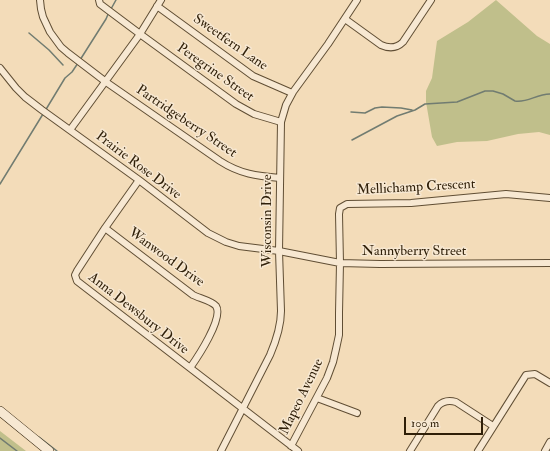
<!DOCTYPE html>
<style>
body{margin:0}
#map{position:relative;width:550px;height:451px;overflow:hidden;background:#f3dcb9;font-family:"IM FELL Double Pica",serif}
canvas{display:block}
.scale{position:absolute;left:404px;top:417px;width:79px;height:18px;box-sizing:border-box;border:2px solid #2f1f08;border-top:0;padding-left:5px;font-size:12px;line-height:14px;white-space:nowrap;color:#2f1f08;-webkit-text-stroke:3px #f7e8d2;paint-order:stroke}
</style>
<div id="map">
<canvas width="550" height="451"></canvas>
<div class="scale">100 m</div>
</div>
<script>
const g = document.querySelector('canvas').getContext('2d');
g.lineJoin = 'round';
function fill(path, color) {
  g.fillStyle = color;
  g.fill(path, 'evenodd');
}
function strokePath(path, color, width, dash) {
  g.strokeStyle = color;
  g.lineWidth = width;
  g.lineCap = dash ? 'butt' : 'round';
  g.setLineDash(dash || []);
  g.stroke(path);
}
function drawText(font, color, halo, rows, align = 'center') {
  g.font = font + ' "IM FELL Double Pica",serif';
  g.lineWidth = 3;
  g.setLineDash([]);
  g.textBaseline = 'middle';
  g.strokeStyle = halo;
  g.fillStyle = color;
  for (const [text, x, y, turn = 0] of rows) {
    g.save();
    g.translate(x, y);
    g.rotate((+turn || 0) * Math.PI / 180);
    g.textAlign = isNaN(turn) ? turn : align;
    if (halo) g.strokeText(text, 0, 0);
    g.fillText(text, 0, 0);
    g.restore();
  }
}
const green = new Path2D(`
 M 496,0 L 537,36 L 550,44 L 550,135 L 539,132 L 518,134 L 487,141 L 457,142 L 437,146 L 432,137 L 426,102 L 426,91 L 432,78 L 437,41 L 468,22 Z
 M 0,431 L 26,451 L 0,451 Z`);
const stream = new Path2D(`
 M 111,9 L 116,0
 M 29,33 L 49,50 L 63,65
 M 80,60 L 106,19 L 109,12
 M 45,111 L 65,78 L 72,72 L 78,63
 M 351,112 L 365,113 L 375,108 L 382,107 L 401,108 L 412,110
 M 352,140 L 397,116 L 415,110 L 425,104 L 457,102 L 485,91 L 493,91 L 503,94 L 515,101 C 528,103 536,94 550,94
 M 0,184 L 43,114
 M 39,437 L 57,451
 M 0,438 L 17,451`);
const minor = new Path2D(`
 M 40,0 L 41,9 L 43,17 L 50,32 L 61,47 L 68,53 L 106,82 L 220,161 C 240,174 257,176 280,178
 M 99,0 L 100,4 L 140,34 L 236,104 L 254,114 L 281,122
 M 157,6 L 253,76 L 292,93
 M 345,19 L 381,45 C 390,49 397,48 403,42 L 431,0
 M 0,68 L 16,88 L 25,97 L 42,110 L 139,180 L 208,233 L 226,242 L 239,246 L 279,251 L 340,263 L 380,264 L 550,263
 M 70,130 L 140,34 L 161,0
 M 139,180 L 105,228 L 77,271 L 75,275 L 77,281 L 298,451
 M 105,228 L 193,295 C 199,298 212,301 216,306 C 224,318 197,358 190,368
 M 317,398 L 357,413
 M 291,446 L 327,378 L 333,362 L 336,349 L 339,335 L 339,313 L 340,263 L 339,214 L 340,208 L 347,204 L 411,203 L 506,194 L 550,198
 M 221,451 L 270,355 C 276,341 281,327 281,311 L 279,251 L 281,122 L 286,105 L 293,92 L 328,44 L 357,0
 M 410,451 L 438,406 C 443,401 449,400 456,402 L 493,426
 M 478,451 L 526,375 L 535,374 L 550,383
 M 545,451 L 550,442`);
const secondary = new Path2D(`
 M 0,411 L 49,451`);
const streetNames = [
 ["Sweetfern Lane",230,43,35],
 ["Peregrine Street",215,73,35],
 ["Partridgeberry Street",186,122,34],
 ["Prairie Rose Drive",138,166,37],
 ["Mellichamp Crescent",416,188,-3],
 ["Wisconsin Drive",268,221,-90],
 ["Nannyberry Street",414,252],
 ["Wanwood Drive",166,258,36],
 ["Anna Dewsbury Drive",138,314,38],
 ["Mapeo Avenue",302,397,-64]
];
fill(green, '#c0bf8b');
strokePath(stream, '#717c71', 1.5);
strokePath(minor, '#604e34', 8);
strokePath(secondary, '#2f1f08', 10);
strokePath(minor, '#f7e8d2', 6);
strokePath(secondary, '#f7e8d2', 9);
drawText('14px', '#2f1f08', '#f7e8d2', streetNames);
</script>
